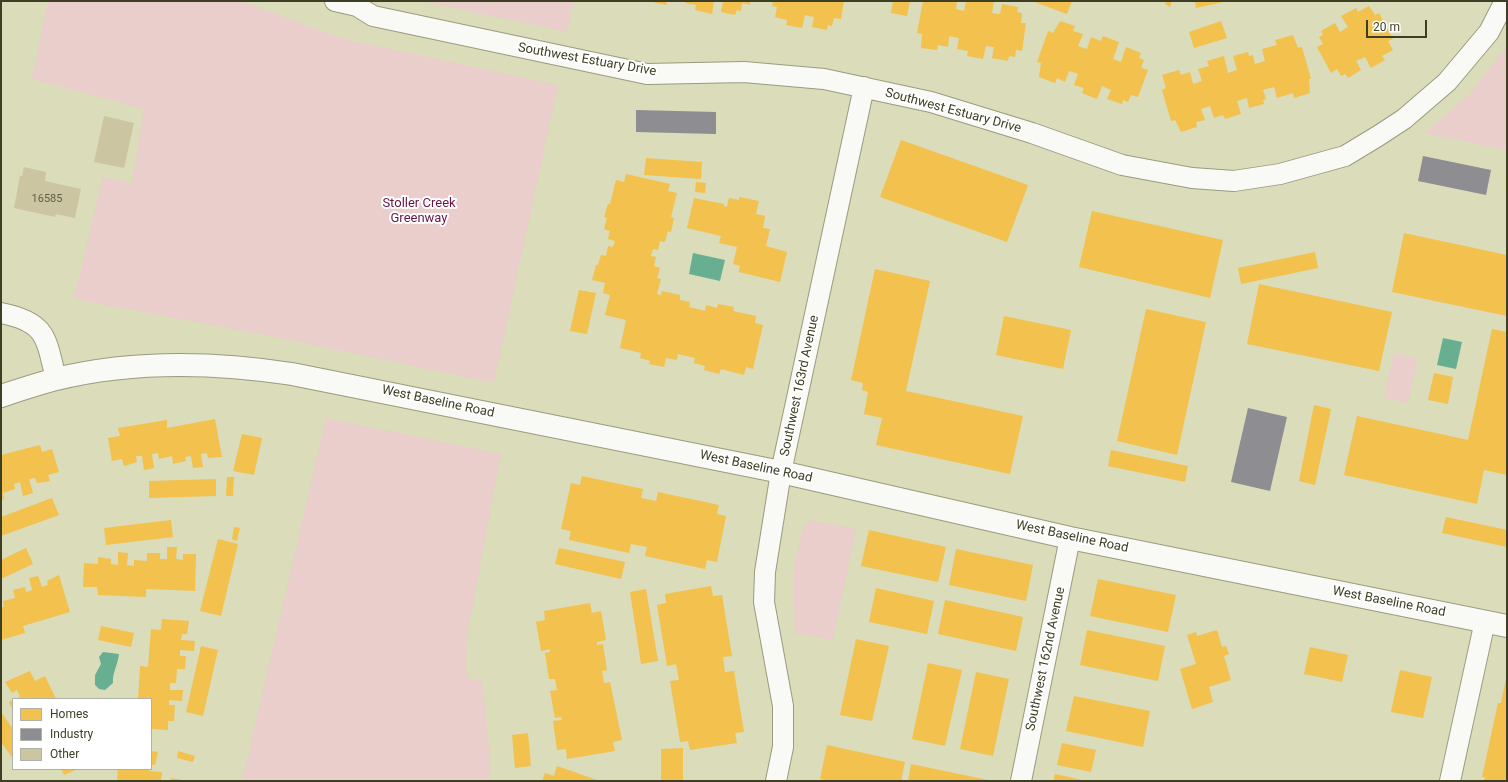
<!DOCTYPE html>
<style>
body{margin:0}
#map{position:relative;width:1508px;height:782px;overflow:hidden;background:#dadcba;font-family:Roboto,sans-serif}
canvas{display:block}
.frame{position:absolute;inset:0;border:2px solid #3d3e24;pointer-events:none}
.legend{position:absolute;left:12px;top:698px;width:140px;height:72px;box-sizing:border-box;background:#fff;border:1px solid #b1b2a7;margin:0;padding:5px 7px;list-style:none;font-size:12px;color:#3d3e24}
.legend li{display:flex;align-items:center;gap:8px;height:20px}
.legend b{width:20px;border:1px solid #b1b2a7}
.scale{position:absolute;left:1366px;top:20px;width:61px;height:18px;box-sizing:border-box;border:2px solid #3d3e24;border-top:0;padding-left:5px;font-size:12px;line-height:14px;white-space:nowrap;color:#3d3e24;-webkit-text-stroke:3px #fff;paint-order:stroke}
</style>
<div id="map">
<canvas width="1508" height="782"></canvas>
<div class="frame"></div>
<ul class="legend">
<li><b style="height:11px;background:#f2c14e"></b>Homes</li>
<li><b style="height:11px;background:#8d8d92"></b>Industry</li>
<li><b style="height:11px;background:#cbc5a2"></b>Other</li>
</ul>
<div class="scale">20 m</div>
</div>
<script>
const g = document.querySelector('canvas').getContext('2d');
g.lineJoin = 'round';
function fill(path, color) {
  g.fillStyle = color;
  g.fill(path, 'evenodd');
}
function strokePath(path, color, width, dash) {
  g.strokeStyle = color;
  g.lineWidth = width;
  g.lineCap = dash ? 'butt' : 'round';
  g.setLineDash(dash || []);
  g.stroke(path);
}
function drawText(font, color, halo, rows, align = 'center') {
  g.font = font + ' Roboto,sans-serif';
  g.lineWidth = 4;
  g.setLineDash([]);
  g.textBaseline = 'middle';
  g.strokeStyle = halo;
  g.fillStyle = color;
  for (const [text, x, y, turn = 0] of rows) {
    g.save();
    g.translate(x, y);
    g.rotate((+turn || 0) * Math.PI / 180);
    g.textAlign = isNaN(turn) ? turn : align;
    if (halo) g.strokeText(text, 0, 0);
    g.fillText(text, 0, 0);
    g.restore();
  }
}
const built = new Path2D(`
 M 1507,160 L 1507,189 L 1501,188 Z`);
const green = new Path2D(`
 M 48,1 L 240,1 L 344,39 L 558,85 L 494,383 L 280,338 L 74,299 L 103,177 L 132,183 L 144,109 L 32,79 Z
 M 420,1 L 574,1 L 567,32 Z
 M 1507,45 L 1507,150 L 1425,133 L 1469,95 Z
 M 1394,353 L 1418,358 L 1408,403 L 1384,398 Z
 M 326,418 L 501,454 L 468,631 L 466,664 L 468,680 L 482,679 L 490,755 L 490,781 L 242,781 Z
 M 811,520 L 856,529 L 833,640 L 795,633 L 793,596 L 794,568 L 803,528 L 805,524 Z`);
const water = new Path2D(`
 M 693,253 L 725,260 L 720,281 L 689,274 Z
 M 1443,338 L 1462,342 L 1456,369 L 1437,365 Z
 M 103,652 L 119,654 C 118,664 112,674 113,683 L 105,690 L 99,689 L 95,685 L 95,675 L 101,664 L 99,657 Z`);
const homes = new Path2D(`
 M 648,1 L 667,1 L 666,5 Z
 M 686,1 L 714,1 L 712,14 L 695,10 L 696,5 L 685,3 Z
 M 723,1 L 750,1 L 750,5 L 742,3 L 741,11 L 737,10 L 735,15 L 721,12 Z
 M 773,1 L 844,1 L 841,19 L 834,18 L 832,26 L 828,25 L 827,30 L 812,27 L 814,17 L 805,15 L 802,28 L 786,25 L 787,20 L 775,17 L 777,7 L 772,6 Z
 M 893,1 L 910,1 L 907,16 L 891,13 Z
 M 923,1 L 957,1 L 956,9 L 964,11 L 966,1 L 994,1 L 992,13 L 1000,14 L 1002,4 L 1018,7 L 1017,12 L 1022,13 L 1021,23 L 1026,23 L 1022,51 L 1016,50 L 1015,57 L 1009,56 L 1008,61 L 992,58 L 994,47 L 986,46 L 983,59 L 967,56 L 968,51 L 957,49 L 959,38 L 949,36 L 948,47 L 938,45 L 937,50 L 921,48 L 922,34 L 917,33 Z
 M 1032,1 L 1072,1 L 1067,14 Z
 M 1166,1 L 1172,1 L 1170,7 L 1165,4 Z
 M 1195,1 L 1223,1 L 1223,2 L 1196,8 Z
 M 1369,6 L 1375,15 L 1379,13 L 1393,39 L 1388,41 L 1393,50 L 1382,56 L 1385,60 L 1371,68 L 1365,57 L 1356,61 L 1361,70 L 1348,78 L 1345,74 L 1341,76 L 1337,69 L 1331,73 L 1317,47 L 1323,44 L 1319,37 L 1323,35 L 1321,31 L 1335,23 L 1340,32 L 1348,27 L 1341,16 L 1356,8 L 1358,12 Z
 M 1060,21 L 1075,26 L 1073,31 L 1083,34 L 1078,46 L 1087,49 L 1091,37 L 1101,41 L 1103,36 L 1119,42 L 1113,59 L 1121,62 L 1126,47 L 1141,53 L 1139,58 L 1144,60 L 1141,68 L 1148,70 L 1138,97 L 1131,95 L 1128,102 L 1123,100 L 1122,104 L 1107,99 L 1111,90 L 1102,86 L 1097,99 L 1082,93 L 1084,88 L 1074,85 L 1078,74 L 1069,71 L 1065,82 L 1057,78 L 1055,83 L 1039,77 L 1041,63 L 1037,62 L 1048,31 L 1053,33 Z
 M 1221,21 L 1227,38 L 1194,48 L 1189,32 Z
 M 1293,35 L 1298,48 L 1302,47 L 1311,79 L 1309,79 L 1310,93 L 1294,98 L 1293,93 L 1277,98 L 1274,87 L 1263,90 L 1266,99 L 1263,100 L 1264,104 L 1249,108 L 1247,98 L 1237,101 L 1241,114 L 1225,119 L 1223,115 L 1214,118 L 1210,106 L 1201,109 L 1205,120 L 1196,122 L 1197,127 L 1181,132 L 1175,120 L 1171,121 L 1162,90 L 1166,88 L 1162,75 L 1179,70 L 1181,75 L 1190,72 L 1193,84 L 1202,81 L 1198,69 L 1209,66 L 1207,61 L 1224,56 L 1228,73 L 1237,70 L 1233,56 L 1248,52 L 1249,56 L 1253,55 L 1255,64 L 1265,61 L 1262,49 L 1277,45 L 1275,40 Z
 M 901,140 L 1028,185 L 1007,242 L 880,197 Z
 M 646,158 L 702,162 L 701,179 L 644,175 Z
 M 626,174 L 670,184 L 668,191 L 677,193 L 671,217 L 674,218 L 671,232 L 668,231 L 665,242 L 660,241 L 658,250 L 653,249 L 651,256 L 656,257 L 654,266 L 660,268 L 657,278 L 661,279 L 657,294 L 661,295 L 662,291 L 680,295 L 680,300 L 690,302 L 689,307 L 705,311 L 706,305 L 717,308 L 718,304 L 734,307 L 733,311 L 756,316 L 755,323 L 763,325 L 753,369 L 746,367 L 744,375 L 721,369 L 719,374 L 704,370 L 705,366 L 694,363 L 695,358 L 678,354 L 677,360 L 666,358 L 664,367 L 649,364 L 650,361 L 640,358 L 641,353 L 620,348 L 626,320 L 605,315 L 610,295 L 603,293 L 605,283 L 592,280 L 596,265 L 598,265 L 601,255 L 606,256 L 608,246 L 613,247 L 615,241 L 608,239 L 610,231 L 604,229 L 607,218 L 604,217 L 608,204 L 610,204 L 616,180 L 624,182 Z
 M 696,182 L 706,183 L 705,193 L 695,192 Z
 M 739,197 L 759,201 L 756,214 L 765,216 L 763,228 L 770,229 L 766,246 L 787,252 L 780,282 L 739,272 L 740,266 L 733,264 L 737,247 L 719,243 L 721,236 L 687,228 L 694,198 L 724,204 L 724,206 L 727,207 L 729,198 L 739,200 Z
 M 1092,211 L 1223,240 L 1210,298 L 1079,267 Z
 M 1404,233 L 1507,255 L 1507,316 L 1392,292 Z
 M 1315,252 L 1318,268 L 1241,284 L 1238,268 Z
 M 875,269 L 930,281 L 906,391 L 1023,416 L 1010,474 L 876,445 L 882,418 L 864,414 L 868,392 L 862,390 L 863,383 L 851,380 Z
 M 1259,284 L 1392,312 L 1379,371 L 1247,344 Z
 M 579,290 L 596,293 L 587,334 L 570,331 Z
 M 1146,309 L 1206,322 L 1177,455 L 1117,441 Z
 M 1004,316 L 1071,330 L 1063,369 L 996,355 Z
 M 1492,329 L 1507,332 L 1507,475 L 1484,470 L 1477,504 L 1344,475 L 1357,416 L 1468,440 Z
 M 1434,373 L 1453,377 L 1448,404 L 1428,400 Z
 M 1314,405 L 1331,409 L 1315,485 L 1299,481 Z
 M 215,419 L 222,457 L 208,458 L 207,453 L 201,454 L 203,467 L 193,468 L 191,456 L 185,457 L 186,461 L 173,464 L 172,456 L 159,459 L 158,453 L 152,454 L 154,468 L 144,470 L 142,456 L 136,456 L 137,462 L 124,466 L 122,459 L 112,461 L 108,438 L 120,436 L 118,428 L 167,420 L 167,428 Z
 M 242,434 L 262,438 L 254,475 L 233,471 Z
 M 40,445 L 42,452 L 52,449 L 59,472 L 48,475 L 50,481 L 45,482 L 37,483 L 35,478 L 29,479 L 33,493 L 23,496 L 20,482 L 14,484 L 15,489 L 3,493 L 4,499 L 1,500 L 1,455 Z
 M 1111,450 L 1188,466 L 1185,482 L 1108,466 Z
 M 582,476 L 643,489 L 641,498 L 656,501 L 658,492 L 719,505 L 717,514 L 726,516 L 717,562 L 707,560 L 705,569 L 645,556 L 647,547 L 631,544 L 629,553 L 569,540 L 571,531 L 561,529 L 571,483 L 580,485 Z
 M 227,477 L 234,477 L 233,496 L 226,496 Z
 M 216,479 L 216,496 L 149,498 L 149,481 Z
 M 52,498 L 59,515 L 1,536 L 1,517 Z
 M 1446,517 L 1507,530 L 1507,547 L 1442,533 Z
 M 171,520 L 173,537 L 106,545 L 104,528 Z
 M 234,527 L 240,528 L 237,541 L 232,539 Z
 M 869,530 L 946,547 L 938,582 L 861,566 Z
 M 218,539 L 238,544 L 221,616 L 200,611 Z
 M 167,547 L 177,547 L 176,559 L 183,560 L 183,554 L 196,554 L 195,591 L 146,589 L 146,597 L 98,595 L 97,587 L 83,587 L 84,563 L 98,564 L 98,557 L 111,559 L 111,564 L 118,565 L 118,552 L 128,553 L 127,565 L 134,566 L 134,560 L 147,561 L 147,553 L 160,553 L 160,559 L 167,559 Z
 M 26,548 L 33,564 L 1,579 L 1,560 Z
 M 559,548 L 625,562 L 621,579 L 555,564 Z
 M 956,549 L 1033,565 L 1026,601 L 949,585 Z
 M 59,575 L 70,612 L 23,626 L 25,633 L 1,640 L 1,608 L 4,607 L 3,601 L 15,598 L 13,590 L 25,587 L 26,592 L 32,590 L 29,578 L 38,576 L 42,587 L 48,585 L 47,581 Z
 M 1098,579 L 1176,595 L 1168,632 L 1090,616 Z
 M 711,586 L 713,596 L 722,595 L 732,656 L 723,657 L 725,672 L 734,671 L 744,732 L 735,733 L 737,743 L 690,750 L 688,741 L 680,742 L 670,681 L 679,680 L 676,664 L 667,666 L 657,605 L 666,603 L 665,594 Z
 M 876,588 L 934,601 L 927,634 L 869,622 Z
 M 646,589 L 658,661 L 641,664 L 630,592 Z
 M 945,600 L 1023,617 L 1016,651 L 938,634 Z
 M 590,603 L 592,613 L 601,611 L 606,640 L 597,642 L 597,645 L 603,644 L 607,670 L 602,671 L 604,683 L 610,682 L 622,740 L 613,742 L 615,751 L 567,759 L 566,749 L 557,750 L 553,721 L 562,720 L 561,717 L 555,718 L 550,691 L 557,690 L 555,679 L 549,679 L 545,653 L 550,652 L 550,649 L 541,651 L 536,622 L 545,620 L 544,611 Z
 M 162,619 L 189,621 L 187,634 L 182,634 L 181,640 L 195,641 L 194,651 L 180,650 L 180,656 L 186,656 L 185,669 L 177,669 L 176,683 L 170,683 L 170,690 L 183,690 L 182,701 L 169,700 L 169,705 L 175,705 L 174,721 L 168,721 L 168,730 L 151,729 L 151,699 L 138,699 L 140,666 L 148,667 L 151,629 L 161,630 Z
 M 101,626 L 134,633 L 131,647 L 98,640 Z
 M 1087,630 L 1165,646 L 1158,681 L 1080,665 Z
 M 1217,630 L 1222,647 L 1226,646 L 1229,654 L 1224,656 L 1231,680 L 1209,687 L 1213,702 L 1192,709 L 1180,669 L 1196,664 L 1187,635 L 1196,632 L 1197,636 Z
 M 856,639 L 889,646 L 872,721 L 840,715 Z
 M 201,646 L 218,650 L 203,716 L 186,712 Z
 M 1310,647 L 1348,655 L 1342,682 L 1304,674 Z
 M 928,663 L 962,670 L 945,746 L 912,739 Z
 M 1400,670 L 1432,677 L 1423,718 L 1391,712 Z
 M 30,671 L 35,681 L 45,676 L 56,699 L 15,699 L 20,697 L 17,690 L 12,693 L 5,682 Z
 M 976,672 L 1009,679 L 993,756 L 960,749 Z
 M 1506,678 L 1507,781 L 1484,781 L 1485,777 L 1482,777 L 1498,703 L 1501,703 Z
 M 1074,696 L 1150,711 L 1143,747 L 1066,731 Z
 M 13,700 L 13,711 L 9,702 Z
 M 1,712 L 13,729 L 13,759 L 1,742 Z
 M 528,733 L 531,766 L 515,768 L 512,735 Z
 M 1062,743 L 1096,750 L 1091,772 L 1057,765 Z
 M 827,745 L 905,762 L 901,781 L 830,781 L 820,779 Z
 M 683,748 L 683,781 L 661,781 L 661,749 Z
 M 151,751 L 158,752 L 155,765 L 151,765 Z
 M 178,751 L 195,756 L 193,762 L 177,758 Z
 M 911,764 L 988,780 L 988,781 L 908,781 Z
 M 557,766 L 600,781 L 542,781 L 545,773 L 554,776 Z
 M 61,769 L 78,769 L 64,775 Z
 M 118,769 L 149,769 L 149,771 L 162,772 L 161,781 L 117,781 Z
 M 1055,774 L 1082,780 L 1081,781 L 1053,781 Z
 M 171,778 L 183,780 L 183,781 L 171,781 Z`);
const industry = new Path2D(`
 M 636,110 L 716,112 L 716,134 L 636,132 Z
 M 1423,156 L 1491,170 L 1486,195 L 1418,181 Z
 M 1248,408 L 1287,417 L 1270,491 L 1231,482 Z`);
const building = new Path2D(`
 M 104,116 L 134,123 L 124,168 L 94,162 Z
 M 24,167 L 46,172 L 45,181 L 81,189 L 75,218 L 56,214 L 55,217 L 14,208 L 20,176 L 22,176 Z`);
const minor = new Path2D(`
 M 335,1 L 357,6 L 373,16 L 647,74 L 744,72 L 824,79 L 931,102 L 1032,133 L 1122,165 L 1192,178 L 1234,181 L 1280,174 L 1345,156 L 1378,136 L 1404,119 L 1447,82 L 1489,32 L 1505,1
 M 1,313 C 47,322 46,338 56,379
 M 776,781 L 783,747 L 783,706 L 764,602 L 765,572 L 781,472 L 864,87
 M 1021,781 L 1070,538
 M 1450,781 L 1485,621`);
const tertiary = new Path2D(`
 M 1,396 C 19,390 38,384 56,379 C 134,360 214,362 292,374 L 781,472 L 1070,538 L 1507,626`);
const numberNames = [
 ["16585",47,199]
];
const streetNames = [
 ["Southwest Estuary Drive",587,60,10],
 ["Southwest Estuary Drive",953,111,15],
 ["Southwest 163rd Avenue",800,386,-78],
 ["West Baseline Road",438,402,12],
 ["West Baseline Road",756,467,12],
 ["West Baseline Road",1072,537,12],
 ["West Baseline Road",1389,602,11],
 ["Southwest 162nd Avenue",1046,659,-78]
];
const parkNames = [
 ["Stoller Creek",419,204],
 ["Greenway",419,219]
];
fill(built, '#dcdfa8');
fill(green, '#eacecb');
fill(water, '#68af91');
fill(homes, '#f2c14e');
fill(industry, '#8d8d92');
fill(building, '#cbc5a2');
strokePath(minor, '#9a9b80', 22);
strokePath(tertiary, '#9a9b80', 24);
strokePath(minor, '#f9faf5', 20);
strokePath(tertiary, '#f9faf5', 22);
drawText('11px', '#606044', null, numberNames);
drawText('13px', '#3d3e24', '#fff', streetNames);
drawText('13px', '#691545', '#fff', parkNames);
</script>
